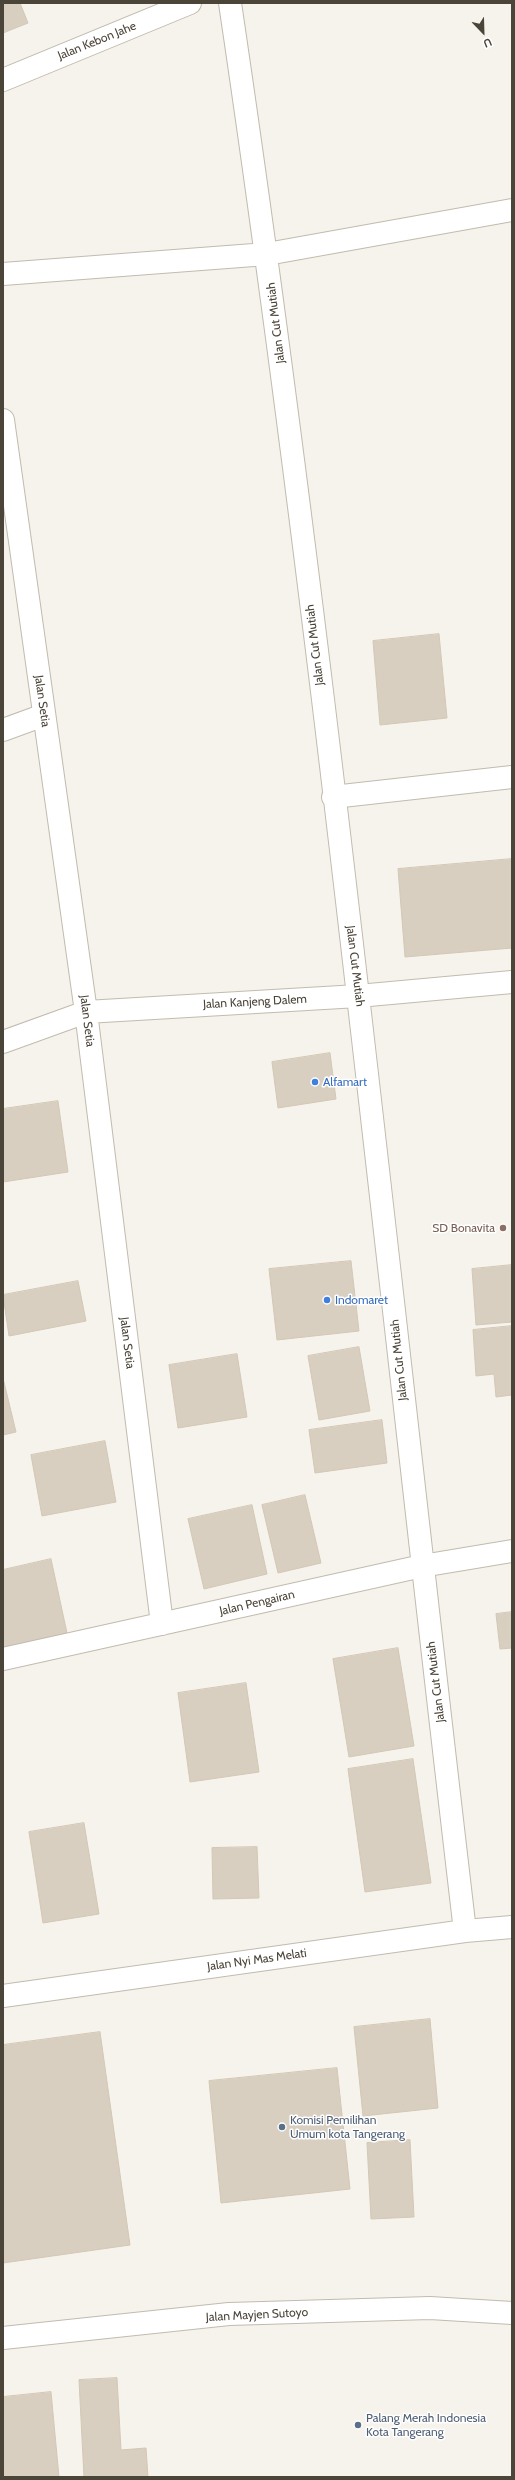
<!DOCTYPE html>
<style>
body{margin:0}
#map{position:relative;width:515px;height:2480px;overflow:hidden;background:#f6f3ec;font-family:Cabin,sans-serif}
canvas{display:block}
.frame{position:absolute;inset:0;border:4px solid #4b4439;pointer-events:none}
.north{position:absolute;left:463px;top:12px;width:40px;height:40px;-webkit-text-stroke:3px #fff;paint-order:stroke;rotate:157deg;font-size:11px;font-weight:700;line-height:16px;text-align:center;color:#4b4439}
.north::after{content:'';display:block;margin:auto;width:14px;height:18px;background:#4b4439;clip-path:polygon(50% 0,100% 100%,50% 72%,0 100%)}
</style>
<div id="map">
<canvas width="515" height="2480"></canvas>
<div class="frame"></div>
<div class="north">U</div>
</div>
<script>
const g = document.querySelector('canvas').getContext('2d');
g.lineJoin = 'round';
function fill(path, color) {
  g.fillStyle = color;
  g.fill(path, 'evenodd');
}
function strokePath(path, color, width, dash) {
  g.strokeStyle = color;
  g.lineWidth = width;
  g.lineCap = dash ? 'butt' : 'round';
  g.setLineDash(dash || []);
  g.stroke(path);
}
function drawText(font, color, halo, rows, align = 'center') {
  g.font = font + ' Cabin,sans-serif';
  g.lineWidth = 3;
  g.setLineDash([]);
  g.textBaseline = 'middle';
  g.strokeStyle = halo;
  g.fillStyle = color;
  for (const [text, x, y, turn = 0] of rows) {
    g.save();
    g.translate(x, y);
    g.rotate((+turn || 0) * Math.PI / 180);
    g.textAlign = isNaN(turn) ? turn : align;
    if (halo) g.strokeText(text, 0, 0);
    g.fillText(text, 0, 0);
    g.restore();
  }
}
const building = new Path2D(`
 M 3,3 L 20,3 L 28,23 L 3,33 Z
 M 439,634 L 447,718 L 380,725 L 373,641 Z
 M 512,859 L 512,948 L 405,957 L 398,869 Z
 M 330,1053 L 336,1099 L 278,1108 L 272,1062 Z
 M 58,1101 L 68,1172 L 3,1182 L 3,1109 Z
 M 351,1261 L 359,1331 L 277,1340 L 269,1269 Z
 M 512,1265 L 512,1322 L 476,1325 L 472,1269 Z
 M 78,1281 L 86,1321 L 9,1336 L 3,1295 Z
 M 512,1326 L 512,1395 L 496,1397 L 494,1374 L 476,1376 L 473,1330 Z
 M 359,1347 L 370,1411 L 319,1420 L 308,1356 Z
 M 237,1354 L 247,1417 L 178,1428 L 169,1365 Z
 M 3,1378 L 16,1432 L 3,1435 Z
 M 382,1420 L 387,1463 L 315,1473 L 309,1430 Z
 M 105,1441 L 116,1502 L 42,1516 L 31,1455 Z
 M 305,1495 L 321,1563 L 278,1573 L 262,1505 Z
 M 252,1505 L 267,1574 L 204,1589 L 188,1519 Z
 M 51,1559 L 67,1633 L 3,1648 L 3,1570 Z
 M 512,1612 L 512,1648 L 500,1649 L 496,1614 Z
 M 398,1648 L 414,1746 L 349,1757 L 333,1659 Z
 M 246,1683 L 259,1772 L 190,1782 L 178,1693 Z
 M 413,1759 L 431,1883 L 365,1892 L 348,1769 Z
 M 84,1823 L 99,1914 L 43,1923 L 29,1832 Z
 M 257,1847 L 259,1898 L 213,1899 L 212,1848 Z
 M 430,2019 L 438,2108 L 363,2116 L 354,2027 Z
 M 100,2032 L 130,2245 L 3,2263 L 3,2045 Z
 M 337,2068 L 350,2189 L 221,2203 L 209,2081 Z
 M 410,2140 L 414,2217 L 371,2219 L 367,2143 Z
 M 117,2378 L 121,2450 L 146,2448 L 148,2477 L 84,2477 L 79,2380 Z
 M 51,2392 L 59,2477 L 3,2477 L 3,2397 Z`);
const street = new Path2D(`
 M 230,3 C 325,643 389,1288 465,1931
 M 3,80 L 190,3
 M 3,274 L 267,254 L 512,210
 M 3,420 L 86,1012 L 162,1624
 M 3,730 L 44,715
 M 333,797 L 512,777
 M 3,1042 L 86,1012 L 358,996 L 512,982
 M 3,1659 L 422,1566 L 512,1551
 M 3,1996 L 465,1931 L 512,1927
 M 3,2338 L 229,2314 L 430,2308 L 512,2313`);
const markers = [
 [315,1082,4,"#3f7fe0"],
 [503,1228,4,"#8d6e63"],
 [327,1300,4,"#3f7fe0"],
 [282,2127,4,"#5c6f8a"],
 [358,2425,4,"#5c6f8a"]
];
const streetNames = [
 ["Jalan Kebon Jahe",97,41,-22],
 ["Jalan Cut Mutiah",276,323,-97],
 ["Jalan Cut Mutiah",315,645,-97],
 ["Jalan Setia",42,701,82],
 ["Jalan Cut Mutiah",355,966,83],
 ["Jalan Kanjeng Dalem",255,1002,-3],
 ["Jalan Setia",87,1021,83],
 ["Jalan Setia",127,1343,83],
 ["Jalan Cut Mutiah",399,1360,-96],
 ["Jalan Pengairan",257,1603,-13],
 ["Jalan Cut Mutiah",436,1682,-97],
 ["Jalan Nyi Mas Melati",257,1960,-8],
 ["Jalan Mayjen Sutoyo",257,2315,-3]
];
const shopNames = [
 ["Alfamart",323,1082],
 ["Indomaret",335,1300]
];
const educationNames = [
 ["SD Bonavita",495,1228]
];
const serviceNames = [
 ["Komisi Pemilihan",290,2120],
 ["Umum kota Tangerang",290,2134],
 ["Palang Merah Indonesia",366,2418],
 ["Kota Tangerang",366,2432]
];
fill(building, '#d8cfc1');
strokePath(building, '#d3c7b4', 1);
strokePath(street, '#c2bbae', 24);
strokePath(street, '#fff', 22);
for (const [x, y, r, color] of markers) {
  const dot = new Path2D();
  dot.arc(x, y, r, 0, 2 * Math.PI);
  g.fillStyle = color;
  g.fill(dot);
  strokePath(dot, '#fff', 1.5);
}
drawText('12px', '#4b4439', '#fff', streetNames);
drawText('12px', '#366cbe', '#fff', shopNames, 'left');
drawText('12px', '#785e54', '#fff', educationNames, 'right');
drawText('12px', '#4e5e75', '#fff', serviceNames, 'left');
</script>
